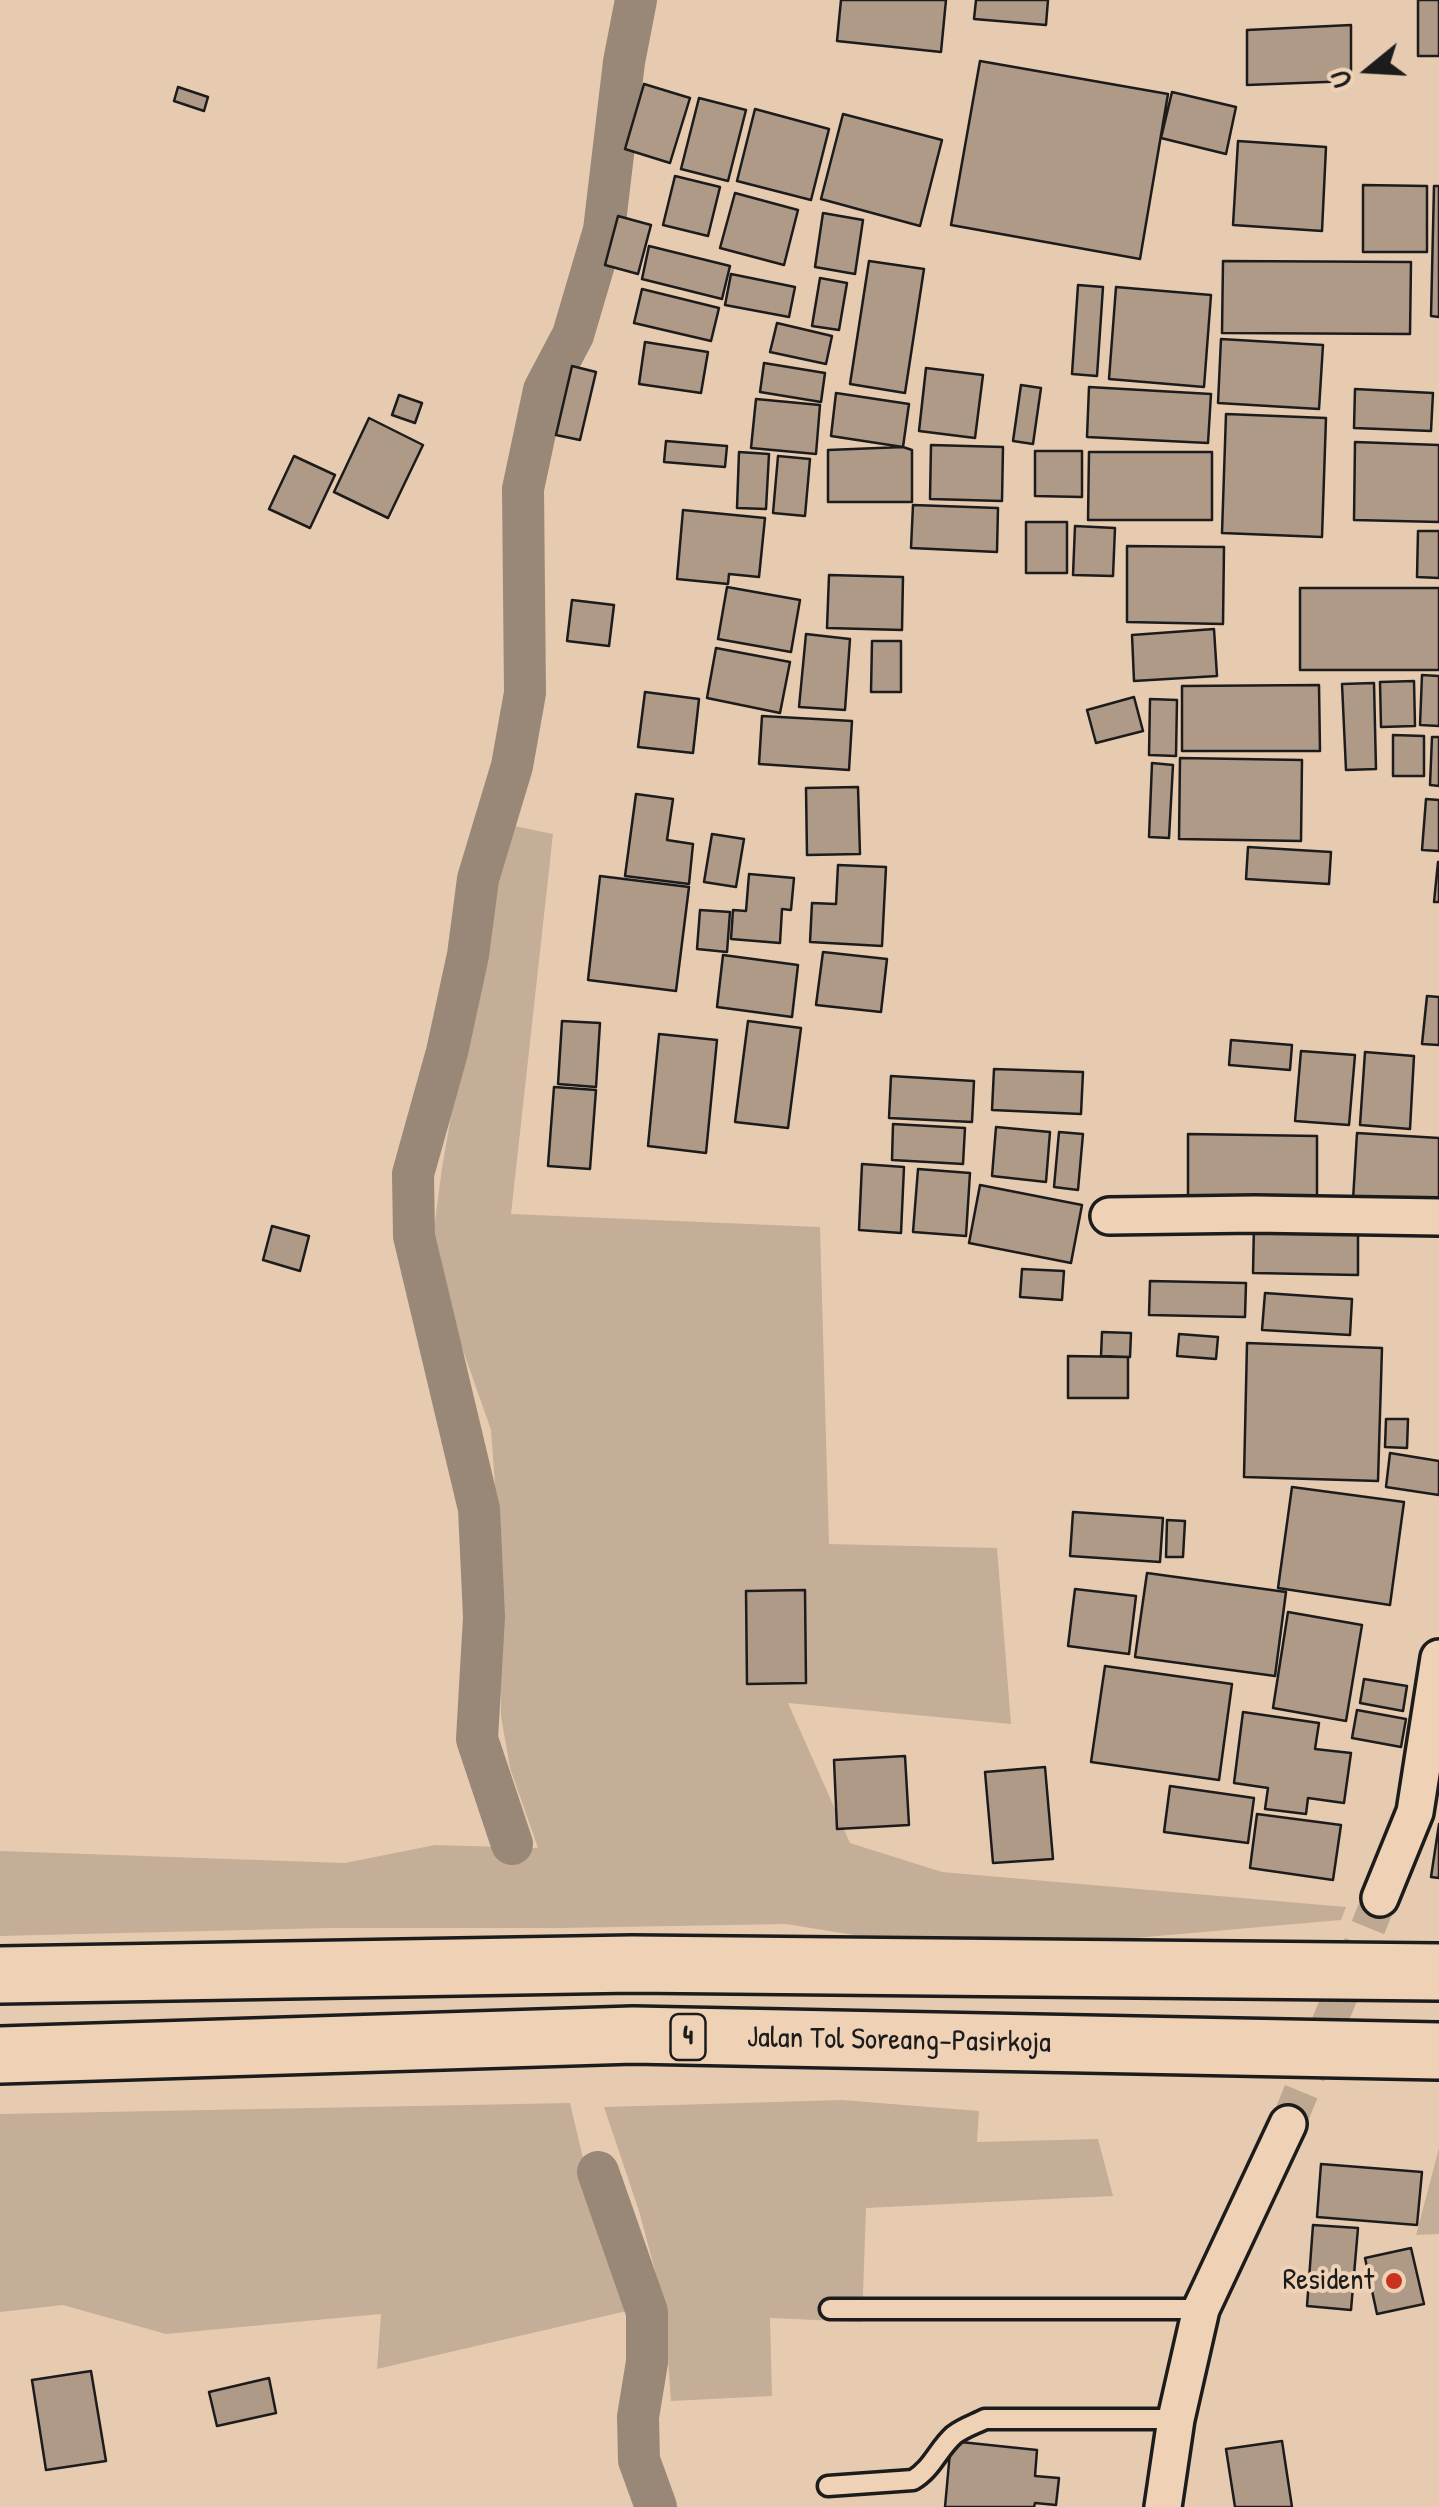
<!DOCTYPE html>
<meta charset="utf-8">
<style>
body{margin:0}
#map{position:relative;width:1439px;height:2507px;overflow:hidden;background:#e7cbb0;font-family:"Patrick Hand",sans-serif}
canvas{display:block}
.north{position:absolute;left:1319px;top:20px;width:100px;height:100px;-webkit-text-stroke:8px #efd2b6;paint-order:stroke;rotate:252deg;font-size:28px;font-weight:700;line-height:40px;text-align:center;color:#1c1c1c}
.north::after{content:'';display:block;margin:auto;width:35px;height:45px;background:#1c1c1c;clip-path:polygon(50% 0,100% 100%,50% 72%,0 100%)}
</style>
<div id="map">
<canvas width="1439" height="2507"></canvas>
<div class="north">U</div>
</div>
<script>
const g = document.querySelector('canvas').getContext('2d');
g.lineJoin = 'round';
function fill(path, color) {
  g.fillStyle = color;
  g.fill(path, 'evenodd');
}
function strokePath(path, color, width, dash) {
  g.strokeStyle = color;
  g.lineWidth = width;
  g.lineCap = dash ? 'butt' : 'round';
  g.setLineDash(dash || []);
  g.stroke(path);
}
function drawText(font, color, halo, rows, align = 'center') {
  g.font = font + ' "Patrick Hand",sans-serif';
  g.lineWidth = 8;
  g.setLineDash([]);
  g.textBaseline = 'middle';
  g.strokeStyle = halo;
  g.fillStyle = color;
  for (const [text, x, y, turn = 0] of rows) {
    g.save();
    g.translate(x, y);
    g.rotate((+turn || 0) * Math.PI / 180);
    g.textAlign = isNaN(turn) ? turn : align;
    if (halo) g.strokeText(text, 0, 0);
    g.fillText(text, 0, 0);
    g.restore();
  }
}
const green = new Path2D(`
 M 509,825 L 553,834 L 511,1214 L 820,1227 L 829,1544 L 997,1548 L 1011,1724 L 788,1703 L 850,1843 L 942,1872 L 1346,1907 L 1341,1920 L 1123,1939 L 860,1936 L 786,1924 L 560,1928 L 329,1928 L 0,1936 L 0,1851 L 345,1863 L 435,1845 L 538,1848 L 510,1768 L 501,1716 L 499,1541 L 491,1430 L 459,1339 L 434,1229 L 442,1168 L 463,1046 Z
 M 842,2100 L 979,2111 L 977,2142 L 1098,2139 L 1113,2196 L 866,2208 L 862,2322 L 770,2318 L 772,2396 L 671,2401 L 664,2304 L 639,2211 L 604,2107 Z
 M 570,2103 L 593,2200 L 627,2311 L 377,2369 L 381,2314 L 166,2334 L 63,2305 L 0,2312 L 0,2114 Z
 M 1439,2148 L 1439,2234 L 1416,2235 Z`);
const canal = new Path2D(`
 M 512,1844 L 477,1739 L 484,1617 L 479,1509 L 414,1236 L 413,1174 L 447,1052 L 468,955 L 478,879 L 512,766 L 525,693 L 523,489 L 544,390 L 573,335 L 604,230 L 624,62 L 636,0
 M 598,2172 L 647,2312 L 647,2362 L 638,2417 L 639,2460 L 656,2507`);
const building = new Path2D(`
 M 841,0 L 946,0 L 941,52 L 837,41 Z
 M 976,0 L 1048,0 L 1046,25 L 974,19 Z
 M 1418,0 L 1439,0 L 1439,56 L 1418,56 Z
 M 1351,25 L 1351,81 L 1247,85 L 1247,30 Z
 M 980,61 L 1168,94 L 1140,259 L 951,225 Z
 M 644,84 L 690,98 L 670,163 L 625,149 Z
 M 178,87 L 208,97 L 204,111 L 174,101 Z
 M 1172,92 L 1236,107 L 1226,154 L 1161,138 Z
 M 699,98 L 746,110 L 728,181 L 681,169 Z
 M 755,109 L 829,129 L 811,200 L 737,181 Z
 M 843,114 L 942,140 L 920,226 L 821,199 Z
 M 1238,141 L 1326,147 L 1322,231 L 1233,225 Z
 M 675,176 L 720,187 L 708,236 L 663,225 Z
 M 1363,185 L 1427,186 L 1427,252 L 1363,252 Z
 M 1434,186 L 1439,186 L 1439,317 L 1431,316 Z
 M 735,193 L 798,210 L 784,265 L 720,248 Z
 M 823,213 L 863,220 L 855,274 L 815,267 Z
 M 618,216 L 651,225 L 638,274 L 605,265 Z
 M 649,246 L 730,266 L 722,299 L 642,279 Z
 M 869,261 L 924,269 L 905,393 L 850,384 Z
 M 1223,261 L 1411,262 L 1410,334 L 1222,333 Z
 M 731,274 L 795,287 L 789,317 L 725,305 Z
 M 820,278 L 847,283 L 839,330 L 812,326 Z
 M 1078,285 L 1103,287 L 1097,376 L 1072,374 Z
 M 1116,287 L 1211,295 L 1204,387 L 1109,379 Z
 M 642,289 L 719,308 L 711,341 L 634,323 Z
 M 777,323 L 832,336 L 826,364 L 770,352 Z
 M 1221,339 L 1323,345 L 1319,409 L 1218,403 Z
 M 645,342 L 708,352 L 701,393 L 639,384 Z
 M 764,363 L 825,373 L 821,402 L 760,392 Z
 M 572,366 L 596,372 L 580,440 L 556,435 Z
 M 926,368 L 983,375 L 975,438 L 919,431 Z
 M 1021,385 L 1041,388 L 1033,444 L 1013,441 Z
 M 1089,387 L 1211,394 L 1208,443 L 1087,437 Z
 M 1355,389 L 1433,393 L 1431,431 L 1354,428 Z
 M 836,393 L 909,404 L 903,447 L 831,436 Z
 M 399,395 L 422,403 L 415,423 L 392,415 Z
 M 756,399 L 820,405 L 816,454 L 751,448 Z
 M 1226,414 L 1326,418 L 1322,537 L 1222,533 Z
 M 369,418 L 423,445 L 388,518 L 334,492 Z
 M 666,441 L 727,446 L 725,467 L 664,462 Z
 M 1355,442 L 1439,445 L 1439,522 L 1354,520 Z
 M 931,445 L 1003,447 L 1002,501 L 930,499 Z
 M 903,447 L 912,450 L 912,502 L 828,502 L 828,450 Z
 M 1035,451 L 1082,451 L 1082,497 L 1035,496 Z
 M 739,452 L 769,454 L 766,509 L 737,508 Z
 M 1089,452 L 1212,452 L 1212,520 L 1088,520 Z
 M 294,456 L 335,475 L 310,528 L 269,509 Z
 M 778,456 L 810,459 L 805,516 L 773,513 Z
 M 913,505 L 998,508 L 997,552 L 911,548 Z
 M 683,510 L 765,518 L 759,577 L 729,574 L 728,584 L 677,579 Z
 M 1026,522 L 1067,522 L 1067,573 L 1026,573 Z
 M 1075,526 L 1115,528 L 1113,576 L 1073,575 Z
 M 1418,531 L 1439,531 L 1439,578 L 1417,577 Z
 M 1127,546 L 1224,547 L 1223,624 L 1127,622 Z
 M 829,575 L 903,577 L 902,630 L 827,628 Z
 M 727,587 L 800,600 L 791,652 L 718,639 Z
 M 1300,588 L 1439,588 L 1439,670 L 1300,670 Z
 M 572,600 L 614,605 L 609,646 L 567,641 Z
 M 1214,629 L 1217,676 L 1134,681 L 1132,635 Z
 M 806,634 L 850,639 L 845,710 L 799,707 Z
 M 872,641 L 901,641 L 901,692 L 871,692 Z
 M 716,648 L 790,662 L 780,713 L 707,698 Z
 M 1422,675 L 1439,676 L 1439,726 L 1420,725 Z
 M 1414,681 L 1415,726 L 1381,727 L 1380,682 Z
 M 1374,683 L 1376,769 L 1346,770 L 1342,684 Z
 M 1319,685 L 1320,751 L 1182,751 L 1182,686 Z
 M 645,692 L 699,699 L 693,753 L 638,747 Z
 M 1134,697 L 1143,731 L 1096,743 L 1087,710 Z
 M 1150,699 L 1177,700 L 1176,756 L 1149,755 Z
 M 762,716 L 852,721 L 849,770 L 759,764 Z
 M 1393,735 L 1424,736 L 1424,776 L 1393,776 Z
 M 1432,737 L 1439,737 L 1439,786 L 1430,785 Z
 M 1180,758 L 1302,760 L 1301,841 L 1179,839 Z
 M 1152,763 L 1173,765 L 1169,838 L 1149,837 Z
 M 858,787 L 860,854 L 807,855 L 806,788 Z
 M 636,794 L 673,799 L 667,840 L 693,844 L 689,884 L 625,876 Z
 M 1426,799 L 1439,800 L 1439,851 L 1422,850 Z
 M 712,834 L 744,839 L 736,887 L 704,882 Z
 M 1248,847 L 1331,852 L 1329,884 L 1246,879 Z
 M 1438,862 L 1439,862 L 1439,902 L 1434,902 Z
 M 838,865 L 886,867 L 882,946 L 810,942 L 812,903 L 836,904 Z
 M 749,874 L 794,878 L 791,910 L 782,909 L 780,943 L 731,939 L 733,910 L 746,911 Z
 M 600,876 L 689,887 L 676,991 L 588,980 Z
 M 700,910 L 730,912 L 727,952 L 697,949 Z
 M 823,952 L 887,959 L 881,1012 L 816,1005 Z
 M 723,955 L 798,965 L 792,1017 L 717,1007 Z
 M 1427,996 L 1439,997 L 1439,1045 L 1422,1044 Z
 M 562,1021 L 600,1023 L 596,1087 L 558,1084 Z
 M 748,1021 L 801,1028 L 788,1128 L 735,1122 Z
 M 659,1034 L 717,1040 L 706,1153 L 648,1146 Z
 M 1231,1040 L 1292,1045 L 1290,1070 L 1229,1065 Z
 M 1301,1051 L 1355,1055 L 1349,1125 L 1295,1121 Z
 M 1365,1052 L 1414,1056 L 1410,1129 L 1360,1125 Z
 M 994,1069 L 1083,1072 L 1081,1114 L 992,1110 Z
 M 891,1076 L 974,1081 L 972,1122 L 889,1118 Z
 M 554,1087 L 596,1090 L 590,1169 L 548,1166 Z
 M 893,1124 L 965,1128 L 963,1164 L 892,1160 Z
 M 996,1127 L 1050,1132 L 1046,1182 L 992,1176 Z
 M 1059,1132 L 1083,1134 L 1078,1190 L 1054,1187 Z
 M 1357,1133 L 1439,1138 L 1439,1206 L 1353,1200 Z
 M 1188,1134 L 1317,1136 L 1317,1202 L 1188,1202 Z
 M 862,1164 L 904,1167 L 901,1233 L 859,1230 Z
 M 918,1169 L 970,1173 L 966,1236 L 913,1232 Z
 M 980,1185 L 1082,1205 L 1071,1263 L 969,1243 Z
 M 1254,1223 L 1358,1225 L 1358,1275 L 1253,1273 Z
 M 272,1226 L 309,1236 L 300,1271 L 263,1260 Z
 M 1022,1269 L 1064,1271 L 1062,1300 L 1020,1297 Z
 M 1150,1281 L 1246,1283 L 1245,1317 L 1149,1315 Z
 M 1265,1293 L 1352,1299 L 1350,1335 L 1262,1330 Z
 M 1102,1332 L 1131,1333 L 1130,1357 L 1101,1356 Z
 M 1179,1334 L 1218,1337 L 1216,1359 L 1177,1356 Z
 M 1247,1343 L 1382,1348 L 1378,1481 L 1244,1477 Z
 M 1068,1356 L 1128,1357 L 1128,1398 L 1068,1398 Z
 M 1386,1419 L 1408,1419 L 1407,1448 L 1385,1447 Z
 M 1390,1453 L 1439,1461 L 1439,1495 L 1386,1487 Z
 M 1292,1487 L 1404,1502 L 1390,1605 L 1278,1588 Z
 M 1073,1512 L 1163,1518 L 1160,1562 L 1070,1556 Z
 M 1167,1520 L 1185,1521 L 1183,1557 L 1166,1557 Z
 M 1147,1573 L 1286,1592 L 1275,1676 L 1135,1657 Z
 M 1075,1589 L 1136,1596 L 1129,1654 L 1068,1646 Z
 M 805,1590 L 806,1683 L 747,1684 L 746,1591 Z
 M 1288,1612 L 1362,1625 L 1346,1721 L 1273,1708 Z
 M 1105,1666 L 1232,1684 L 1219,1780 L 1091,1762 Z
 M 1364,1679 L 1407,1686 L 1403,1711 L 1360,1703 Z
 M 1357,1710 L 1406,1719 L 1401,1747 L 1352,1738 Z
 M 1243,1712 L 1319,1723 L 1315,1749 L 1351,1753 L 1344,1803 L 1308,1798 L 1306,1814 L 1265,1809 L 1268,1788 L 1234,1783 Z
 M 905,1756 L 909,1825 L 837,1829 L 834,1760 Z
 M 1045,1767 L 1053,1859 L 993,1863 L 985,1772 Z
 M 1170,1786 L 1254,1798 L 1248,1843 L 1164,1832 Z
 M 1257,1814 L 1341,1825 L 1333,1880 L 1250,1868 Z
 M 1439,1824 L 1439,1878 L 1431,1877 Z
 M 1321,2164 L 1422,2172 L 1417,2225 L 1317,2217 Z
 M 1313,2225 L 1358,2228 L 1351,2310 L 1307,2306 Z
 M 1411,2248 L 1424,2304 L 1377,2314 L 1365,2258 Z
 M 91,2371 L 106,2461 L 46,2470 L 32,2380 Z
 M 269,2378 L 276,2413 L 217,2426 L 209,2392 Z
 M 951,2441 L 1037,2450 L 1035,2476 L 1059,2478 L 1056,2505 L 1035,2503 L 1034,2507 L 945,2507 Z
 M 1282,2441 L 1292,2507 L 1235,2507 L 1226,2449 Z`);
const minorTunnel = new Path2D(`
 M 1288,2124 L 1380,1898`);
const service = new Path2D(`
 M 830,2309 L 1201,2309
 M 828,2486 L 913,2480 C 932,2469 938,2449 954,2435 C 963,2428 975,2424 985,2419 L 1176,2419`);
const minor = new Path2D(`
 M 1109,1216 L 1255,1214 L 1439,1217
 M 1380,1898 L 1415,1812 L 1439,1658
 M 1163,2507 L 1176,2419 L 1201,2309 L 1288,2124`);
const motorway = new Path2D(`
 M 0,1975 L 632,1964 L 1439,1972
 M 0,2055 L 633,2035 L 1439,2051`);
const markers = [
 [1394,2281,10,"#c8321e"]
];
const shields = [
 [688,2037,35]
];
const shieldNames = [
 ["4",688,2037]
];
const streetNames = [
 ["Jalan Tol Soreang–Pasirkoja",899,2041,1]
];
const poiNames = [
 ["Resident",1374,2281]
];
fill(green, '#c5ae97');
strokePath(canal, '#987', 42);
fill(building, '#ae9a87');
strokePath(building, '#1c1c1c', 2.5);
strokePath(minorTunnel, '#bea892', 35, [35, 18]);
strokePath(service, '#1c1c1c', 25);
strokePath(minor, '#1c1c1c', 42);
strokePath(motorway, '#1c1c1c', 62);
strokePath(service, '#efd2b6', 18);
strokePath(minor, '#efd2b6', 35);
strokePath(motorway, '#efd2b6', 55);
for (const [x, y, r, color] of markers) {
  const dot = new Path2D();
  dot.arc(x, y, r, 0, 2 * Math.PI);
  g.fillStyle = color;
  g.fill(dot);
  strokePath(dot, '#efd2b6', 4);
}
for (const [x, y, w] of shields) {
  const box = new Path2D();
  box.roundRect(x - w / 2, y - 23, w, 46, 8);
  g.fillStyle = '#efd2b6';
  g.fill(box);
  strokePath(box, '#1c1c1c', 2.5);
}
drawText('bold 28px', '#1c1c1c', null, shieldNames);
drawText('30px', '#1c1c1c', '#efd2b6', streetNames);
drawText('30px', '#1c1c1c', '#efd2b6', poiNames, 'right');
</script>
